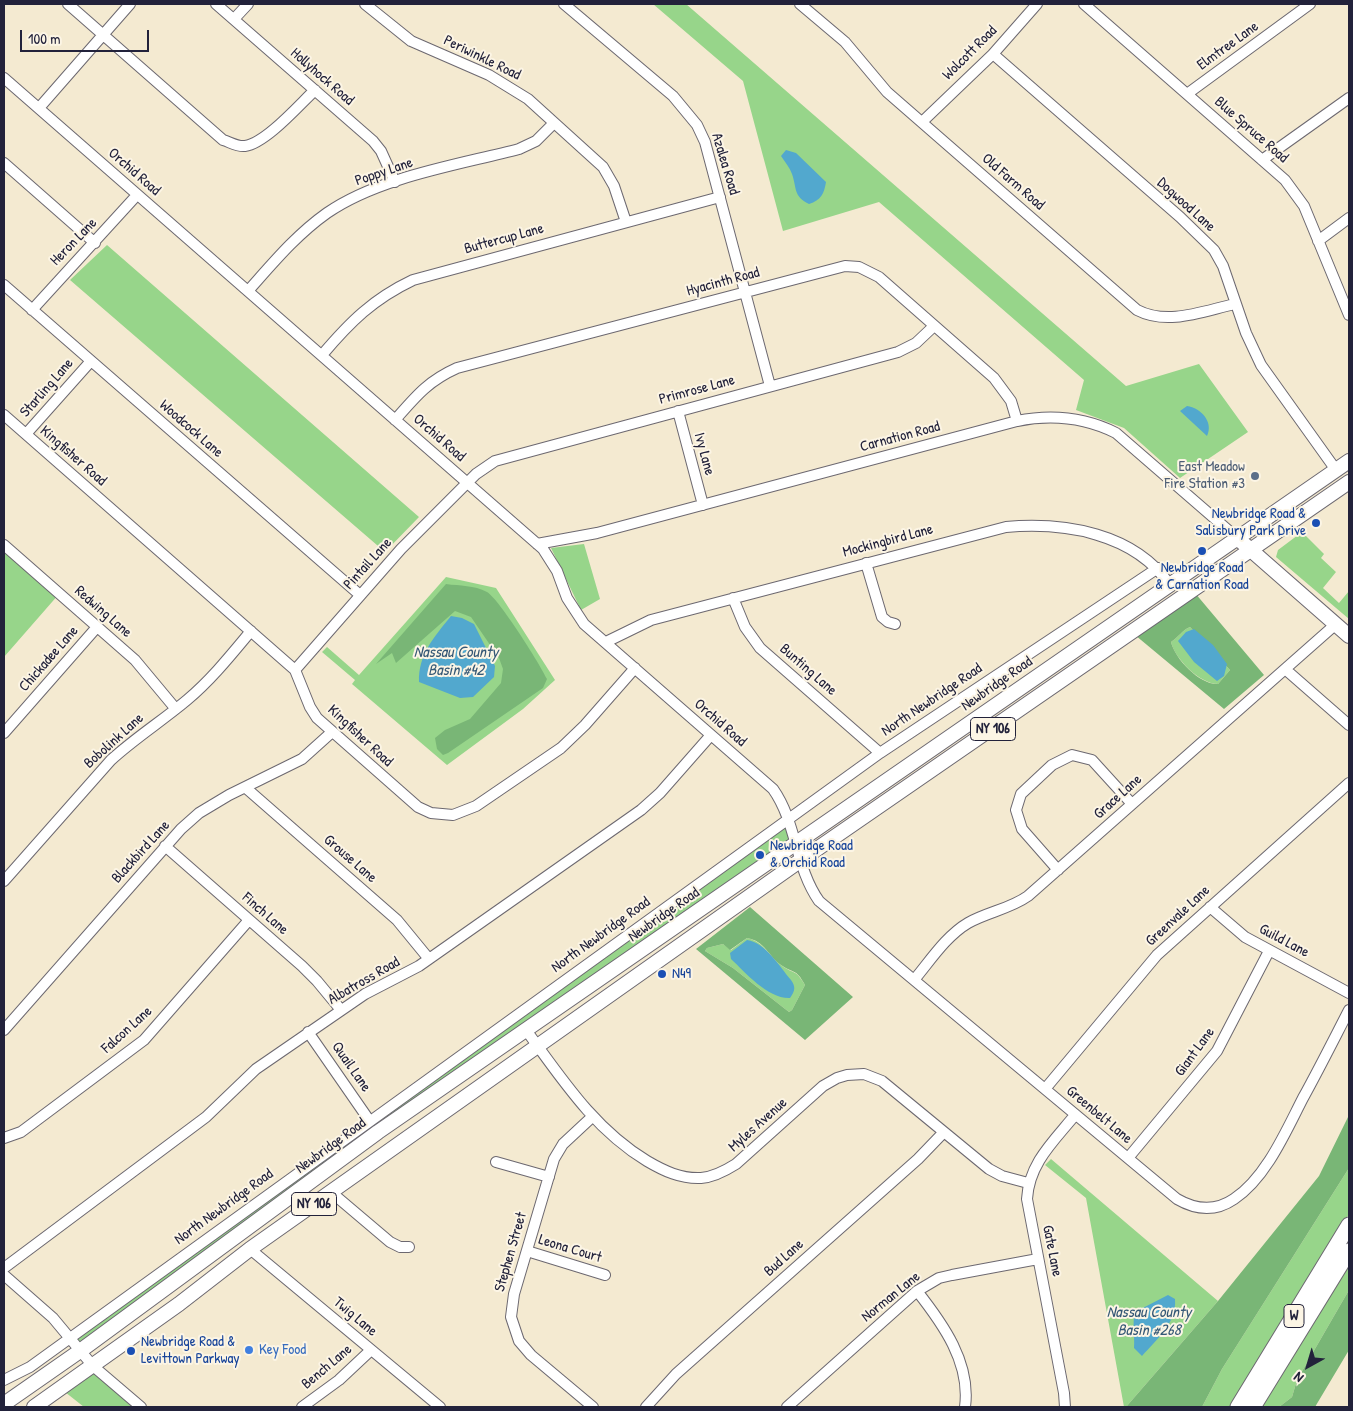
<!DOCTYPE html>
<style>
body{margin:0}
#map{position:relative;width:1353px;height:1411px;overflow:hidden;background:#f4ead1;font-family:"Patrick Hand",sans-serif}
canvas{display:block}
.frame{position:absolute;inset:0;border:5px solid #22223b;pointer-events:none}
.north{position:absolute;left:1283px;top:1341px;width:50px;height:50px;-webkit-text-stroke:4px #fcf5e5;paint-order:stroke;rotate:219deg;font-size:14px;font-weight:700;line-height:20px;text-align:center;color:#22223b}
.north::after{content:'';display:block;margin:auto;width:18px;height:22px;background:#22223b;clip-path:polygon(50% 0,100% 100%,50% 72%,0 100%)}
.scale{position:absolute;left:20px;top:30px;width:129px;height:22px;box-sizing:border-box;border:2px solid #22223b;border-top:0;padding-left:6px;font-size:15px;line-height:18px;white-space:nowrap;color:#22223b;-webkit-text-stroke:4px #fcf5e5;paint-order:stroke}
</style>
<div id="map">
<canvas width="1353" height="1411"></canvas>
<div class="frame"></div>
<div class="north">N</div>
<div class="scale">100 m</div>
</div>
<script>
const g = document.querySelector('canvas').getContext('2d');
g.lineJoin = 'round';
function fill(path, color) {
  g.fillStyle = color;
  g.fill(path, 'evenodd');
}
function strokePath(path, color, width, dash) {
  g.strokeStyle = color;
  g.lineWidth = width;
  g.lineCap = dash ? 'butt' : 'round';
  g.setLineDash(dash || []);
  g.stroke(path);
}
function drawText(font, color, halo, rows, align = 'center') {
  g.font = font + ' "Patrick Hand",sans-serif';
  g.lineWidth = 4;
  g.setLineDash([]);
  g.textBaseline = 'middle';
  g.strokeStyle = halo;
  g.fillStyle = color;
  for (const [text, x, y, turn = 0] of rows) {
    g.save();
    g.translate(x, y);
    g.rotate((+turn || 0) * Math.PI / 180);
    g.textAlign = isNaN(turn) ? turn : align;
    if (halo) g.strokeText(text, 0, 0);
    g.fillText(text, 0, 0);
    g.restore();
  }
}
const green = new Path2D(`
 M 653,4 L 686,4 L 1126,386 L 1199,364 L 1248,432 L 1180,478 L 1124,428 L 1076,410 L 1084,380 L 879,202 L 783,231 L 743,81 Z
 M 107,245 L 419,517 L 385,552 L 70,280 Z
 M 1302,532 L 1324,554 L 1321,558 L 1336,572 L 1323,588 L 1339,603 L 1349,591 L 1349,619 L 1276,557 L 1278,550 Z
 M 584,544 L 600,599 L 581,610 L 551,548 Z
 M 4,546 L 59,594 L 4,657 Z
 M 446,577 L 496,588 L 555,680 L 523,709 L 447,765 L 352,684 L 355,680 L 322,652 L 327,647 L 359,675 Z
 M 1190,627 L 1230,670 L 1218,684 C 1200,684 1175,659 1171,642 C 1179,637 1181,631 1190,627 Z
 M 789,821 L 793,842 L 80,1348 L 73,1337 Z
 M 747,938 C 765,942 768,956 781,965 C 794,975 795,968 805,985 L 792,1010 L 789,1012 L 733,968 L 705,951 L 707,948 L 723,944 L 731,950 Z
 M 1051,1159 L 1218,1301 L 1126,1407 L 1124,1407 L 1086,1198 L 1045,1165 Z
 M 1349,1168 L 1349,1214 L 1231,1407 L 1202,1407 L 1222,1369 Z
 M 1349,1263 L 1349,1290 L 1297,1380 L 1292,1397 L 1279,1407 L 1261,1407 Z
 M 94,1371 L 146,1407 L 84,1407 L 65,1392 Z`);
const forest = new Path2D(`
 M 446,584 C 460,586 474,585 487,592 C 499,599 540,664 547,679 L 543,688 L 448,753 L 443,755 L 437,749 L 435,738 L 445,730 L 470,719 L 501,683 L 503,669 L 499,658 L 471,617 L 455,611 L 396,663 L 392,653 L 376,664 Z
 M 1195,593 L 1264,675 L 1224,709 L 1135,635 ZM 1190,627 L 1230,670 L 1218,684 C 1200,685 1175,659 1171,642 C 1179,637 1181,631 1190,627 Z
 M 750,907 L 853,997 L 805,1040 L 696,949 ZM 747,938 C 765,941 768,956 781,965 C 794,974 796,968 805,985 L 792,1010 L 789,1012 L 733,968 L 705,951 L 707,948 L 723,944 L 730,950 Z
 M 1349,1115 L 1349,1168 L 1222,1369 L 1202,1407 L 1126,1407 L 1218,1301 L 1319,1176 Z
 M 1349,1290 L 1349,1350 L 1315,1407 L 1279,1407 L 1292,1397 L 1297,1380 Z`);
const water = new Path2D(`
 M 786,150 L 796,153 L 826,182 C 824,194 821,200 809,204 C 793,196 797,188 792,174 C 790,168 785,162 781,156 Z
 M 1187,406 C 1201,408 1214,422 1207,436 L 1180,411 Z
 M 451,616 L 462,618 L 474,624 L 495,666 L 494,677 L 473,697 L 460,698 L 419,682 C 418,655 434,637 451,616 Z
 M 1194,629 L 1213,645 L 1227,664 L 1224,676 L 1217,681 L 1194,662 L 1178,641 L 1186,632 Z
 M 747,940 C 766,943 779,966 791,980 C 796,987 795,991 790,998 C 768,999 746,973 731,959 L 730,953 Z
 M 1168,1295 L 1175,1299 C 1177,1323 1157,1339 1142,1356 L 1134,1348 C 1135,1336 1132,1324 1135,1312 Z`);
const minor = new Path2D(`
 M 68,4 L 223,140 C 230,142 237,147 245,146 C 266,143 299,105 315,90
 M 216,4 L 373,141 L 381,151 L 395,182
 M 365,4 L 411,41 L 489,75 L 528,99 L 603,167 L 614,186 L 626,222
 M 564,4 L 673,96 L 697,125 L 705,142 L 770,386
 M 800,4 L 845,42 L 887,92 L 1137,310 C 1168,326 1203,311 1235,304
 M 1084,4 L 1285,180 L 1304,206 L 1349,315
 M 234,19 L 248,4
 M 993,54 L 1180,217 L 1214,250 L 1223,266 L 1246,333 L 1261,365 L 1336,470
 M 4,78 L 543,549 L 557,571 L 567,598 L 584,624 L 773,789 C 797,823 795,867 819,901 L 1177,1199 C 1196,1210 1215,1212 1234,1199 C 1266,1178 1286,1131 1303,1098 C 1319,1069 1334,1039 1349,1010
 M 1187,94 L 1310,4
 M 39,108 L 130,4
 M 922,122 L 993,54 L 1037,4
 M 1262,160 L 1349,98
 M 4,163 L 95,243
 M 1318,241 L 1349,218
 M 4,285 L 360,595
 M 248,291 C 273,263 296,235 327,213 C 379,177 458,165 519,149 L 536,141 L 554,123
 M 32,310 L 137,195
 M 322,355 C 350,322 373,299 413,280 L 720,197
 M 678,411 L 703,505
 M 4,415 L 295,670 L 310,707 L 317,718 L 418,807 L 431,813 L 453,815 L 476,806 L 561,748 L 585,725 L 635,668
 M 395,420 C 416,396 428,381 457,368 L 845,266 L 859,267 L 879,277 L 994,378 L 1011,401 L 1017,421
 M 26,434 L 91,361
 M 537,544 L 597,533 L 1017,421 C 1052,414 1084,417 1116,433 L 1236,537
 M 4,545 L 135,660 L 175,708
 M 866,563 L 882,617 L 888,622 L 895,624
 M 733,598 L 745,627 L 760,648 L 880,753
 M 606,642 L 651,620 L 1006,527 C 1065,522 1134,533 1170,585
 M 1285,669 L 1349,725
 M 295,670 L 401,549 L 476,474 L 495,461 L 898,352 L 916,343 L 934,326
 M 4,733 L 97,627
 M 246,788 L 397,920 L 429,959
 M 165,846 L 302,966 L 317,981 L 341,1010
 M 1058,870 L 1022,829 L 1016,810 L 1021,794 L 1052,765 L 1072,755 L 1092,760 L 1132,804
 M 4,881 L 111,760 C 135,738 162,721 187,700 C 211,680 231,655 251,631
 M 1210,907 L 1245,937 L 1349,993
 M 914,980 C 930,961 946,936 968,923 C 987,912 1010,909 1028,896 L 1336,624
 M 4,1030 L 181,829 L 199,813 L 229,795 L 302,759 L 332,732
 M 526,1030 C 562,1079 594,1129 647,1161 C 664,1171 681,1179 701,1178 C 714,1177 725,1171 736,1164 L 823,1086 L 837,1078 L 847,1075 L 864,1074 L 882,1081 L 989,1169 L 1002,1176 L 1028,1183
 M 308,1032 L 369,1120
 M 1045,1089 L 1157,955 L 1349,783
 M 592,1117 L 563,1144 L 554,1159 L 514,1294 L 511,1317 L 519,1341 L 531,1355 L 593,1407
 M 4,1138 L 21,1132 L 144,1040 L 249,920
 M 1128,1158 L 1217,1051 L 1269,951
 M 496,1162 L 549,1177
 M 331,1192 L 390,1242 L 400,1247 L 409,1247
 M 250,1249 L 440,1407
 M 527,1251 L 605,1275
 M 4,1268 L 206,1117 L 256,1069 L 365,994 L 419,966 L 641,810 L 660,793 L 711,735
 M 4,1275 L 53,1318 L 93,1366 L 141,1407
 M 917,1291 C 943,1324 971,1363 965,1407
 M 4,1380 L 30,1367 L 880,753 L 1158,568
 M 302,1407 L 339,1380 L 371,1350
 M 646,1407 L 676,1374 L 918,1159 L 944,1132
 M 787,1407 L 917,1291 L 939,1278 L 952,1275 L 1038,1259
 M 1065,1407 L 1064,1393 L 1027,1199 C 1029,1163 1054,1141 1075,1115`);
const major = new Path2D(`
 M 1236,537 L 1349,636
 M 4,1404 L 80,1351 L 378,1132 L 1349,461
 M 34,1407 L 179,1304 L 250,1249 L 801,860 L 1349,482`);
const highway = new Path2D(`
 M 1238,1407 L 1349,1225
 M 1253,1407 L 1349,1251`);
const markers = [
 [1255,476,5,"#5c6f8a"],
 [1316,523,5,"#1a4fb4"],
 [1202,551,5,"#1a4fb4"],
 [760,855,5,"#1a4fb4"],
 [662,974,5,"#1a4fb4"],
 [249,1350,5,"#3f7fe0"],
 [131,1351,5,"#1a4fb4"]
];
const shields = [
 [993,729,45],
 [314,1204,45],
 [1294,1316,20]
];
const shieldNames = [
 ["NY 106",993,729],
 ["NY 106",314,1204],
 ["W",1294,1316]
];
const streetNames = [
 ["Elmtree Lane",1228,46,-36],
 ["Wolcott Road",970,53,-45],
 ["Periwinkle Road",482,58,26],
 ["Hollyhock Road",322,77,41],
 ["Blue Spruce Road",1251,130,41],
 ["Azalea Road",725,164,73],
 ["Orchid Road",134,172,41],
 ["Poppy Lane",384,172,-19],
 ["Old Farm Road",1013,182,41],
 ["Dogwood Lane",1186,205,42],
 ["Buttercup Lane",504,239,-15],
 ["Heron Lane",74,242,-46],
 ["Hyacinth Road",723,282,-15],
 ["Starling Lane",47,388,-49],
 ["Primrose Lane",697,390,-15],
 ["Woodcock Lane",191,429,41],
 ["Carnation Road",900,437,-15],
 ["Orchid Road",439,438,41],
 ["Ivy Lane",704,454,75],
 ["Kingfisher Road",73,456,41],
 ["Mockingbird Lane",888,541,-15],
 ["Pintail Lane",368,564,-48],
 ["Redwing Lane",103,612,41],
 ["Chickadee Lane",49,659,-49],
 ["Bunting Lane",808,670,41],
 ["Newbridge Road",997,684,-35],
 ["North Newbridge Road",932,700,-34],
 ["Orchid Road",720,723,41],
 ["Kingfisher Road",360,736,43],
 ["Bobolink Lane",114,741,-42],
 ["Grace Lane",1118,797,-42],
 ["Blackbird Lane",141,852,-48],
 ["Grouse Lane",350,859,41],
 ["Finch Lane",265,914,41],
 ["Newbridge Road",664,915,-35],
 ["Greenvale Lane",1178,916,-43],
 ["North Newbridge Road",601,935,-36],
 ["Guild Lane",1284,941,28],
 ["Albatross Road",364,981,-30],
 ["Falcon Lane",127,1030,-42],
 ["Giant Lane",1195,1052,-54],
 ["Quail Lane",351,1067,55],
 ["Greenbelt Lane",1099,1115,40],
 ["Myles Avenue",758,1125,-42],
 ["Newbridge Road",331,1146,-36],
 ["North Newbridge Road",224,1207,-36],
 ["Leona Court",570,1249,17],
 ["Gate Lane",1052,1251,79],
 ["Stephen Street",511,1252,-74],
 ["Bud Lane",784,1258,-42],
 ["Norman Lane",891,1297,-39],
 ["Twig Lane",355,1317,40],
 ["Bench Lane",327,1367,-40]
];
const serviceNames = [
 ["East Meadow",1245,467],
 ["Fire Station #3",1245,484]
];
const transitNames = [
 ["Newbridge Road &",1306,514,"right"],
 ["Salisbury Park Drive",1306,531,"right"],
 ["Newbridge Road",1202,568,"center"],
 ["& Carnation Road",1202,585,"center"],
 ["Newbridge Road",770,846],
 ["& Orchid Road",770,863],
 ["N49",672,974],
 ["Newbridge Road &",141,1342],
 ["Levittown Parkway",141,1359]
];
const shopNames = [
 ["Key Food",259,1350]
];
const waterNames = [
 ["Nassau County",456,653],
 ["Basin #42",456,671],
 ["Nassau County",1149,1313],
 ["Basin #268",1149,1331]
];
fill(green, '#97d58a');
fill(forest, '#79b676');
fill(water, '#52a8ce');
strokePath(minor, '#6c6870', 12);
strokePath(major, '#6c6870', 16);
strokePath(highway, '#6c6870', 17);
strokePath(minor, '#fff', 10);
strokePath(major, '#fff', 14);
strokePath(highway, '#fff', 15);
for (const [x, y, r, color] of markers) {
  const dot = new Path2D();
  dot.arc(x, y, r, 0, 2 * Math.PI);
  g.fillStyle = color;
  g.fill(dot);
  strokePath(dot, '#fcf5e5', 2);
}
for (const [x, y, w] of shields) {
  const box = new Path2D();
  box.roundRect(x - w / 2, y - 11.5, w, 23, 4);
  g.fillStyle = '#fcf5e5';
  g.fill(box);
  strokePath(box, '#22223b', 1);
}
drawText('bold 14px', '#22223b', null, shieldNames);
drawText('15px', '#22223b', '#fcf5e5', streetNames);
drawText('15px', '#4e5e75', '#fcf5e5', serviceNames, 'right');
drawText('15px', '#164399', '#fcf5e5', transitNames, 'left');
drawText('15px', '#366cbe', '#fcf5e5', shopNames, 'left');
drawText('italic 16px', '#355876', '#fcf5e5', waterNames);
</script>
